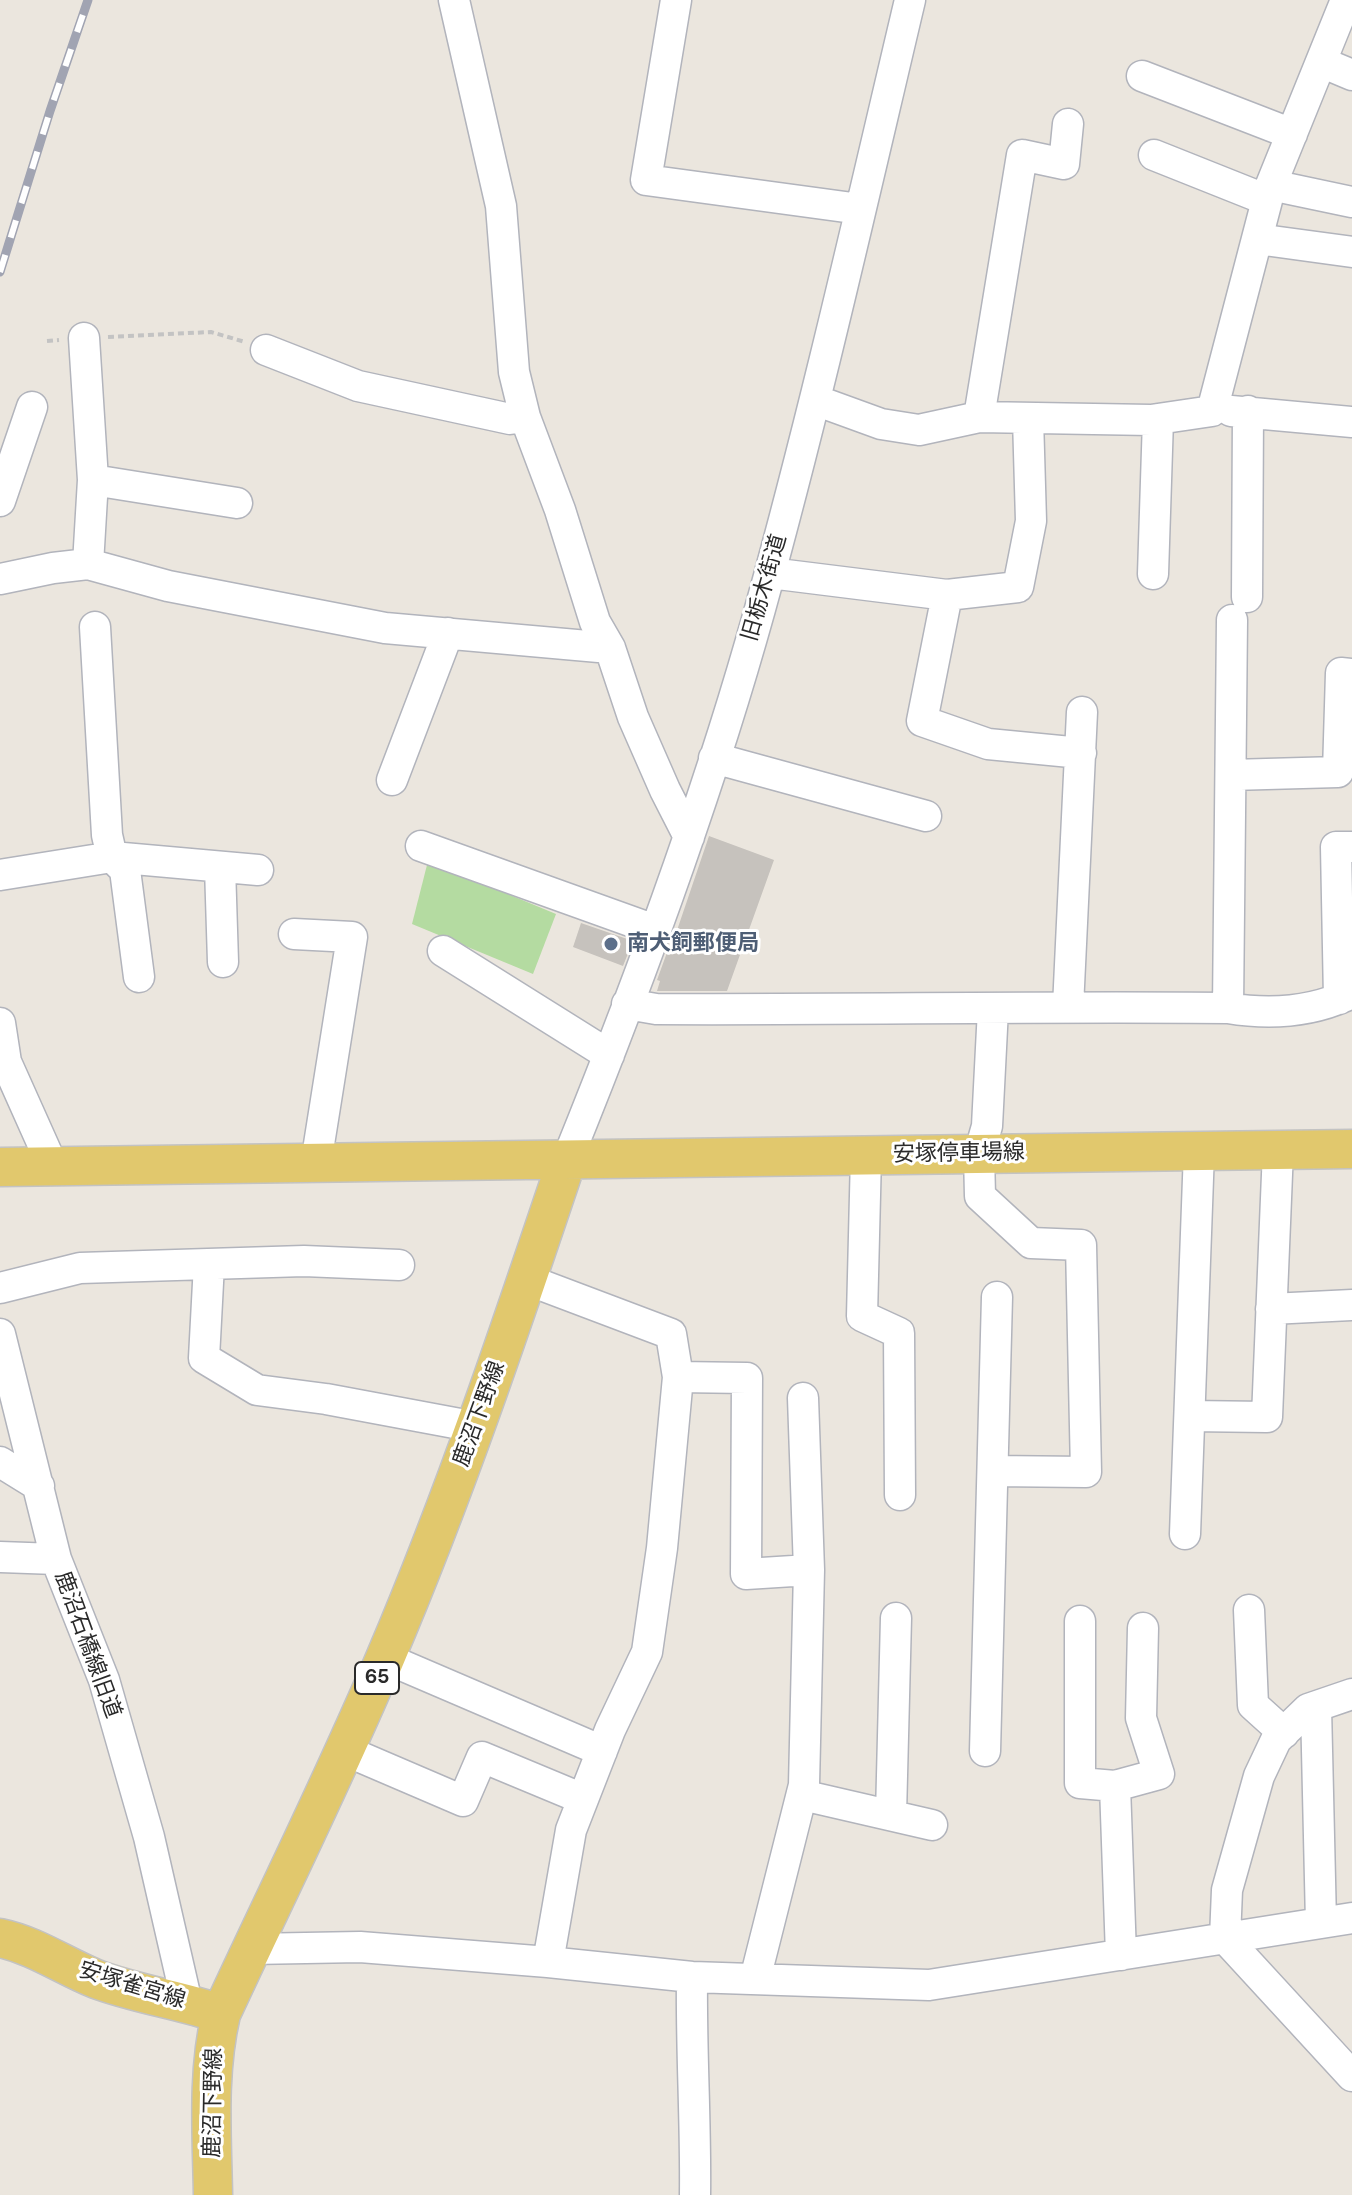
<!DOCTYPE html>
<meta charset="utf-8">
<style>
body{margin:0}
canvas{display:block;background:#ebe6de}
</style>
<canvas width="1352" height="2195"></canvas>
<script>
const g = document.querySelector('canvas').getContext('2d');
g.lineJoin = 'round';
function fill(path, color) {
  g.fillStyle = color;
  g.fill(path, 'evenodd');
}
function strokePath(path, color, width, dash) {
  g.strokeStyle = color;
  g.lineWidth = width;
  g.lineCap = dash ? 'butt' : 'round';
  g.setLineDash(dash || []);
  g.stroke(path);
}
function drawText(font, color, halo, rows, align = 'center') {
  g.font = font + ' "DM Sans","Noto Sans JP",sans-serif';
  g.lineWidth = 6;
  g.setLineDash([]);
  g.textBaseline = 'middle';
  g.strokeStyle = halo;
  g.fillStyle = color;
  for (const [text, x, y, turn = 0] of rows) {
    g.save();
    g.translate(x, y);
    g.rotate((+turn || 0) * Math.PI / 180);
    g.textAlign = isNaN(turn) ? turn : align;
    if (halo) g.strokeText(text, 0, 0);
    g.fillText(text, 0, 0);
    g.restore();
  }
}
const green = new Path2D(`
 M 428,861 L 556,914 L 533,974 L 412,924 Z`);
const building = new Path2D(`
 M 709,836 L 774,860 L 727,991 L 657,991 L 660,981 L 657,980 L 669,947 L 671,948 Z
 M 581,923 L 633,941 L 623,966 L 573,947 Z`);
const path = new Path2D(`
 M 108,337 L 211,332 L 245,342
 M 47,341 L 59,340`);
const minor = new Path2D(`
 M 454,0 L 501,206 L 514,372 L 525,417 L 560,510 L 595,622 L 610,648 L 633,717 L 665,790 L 689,837
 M 676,0 L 646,180 L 860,209
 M 1321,62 L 1352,75
 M 1142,76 L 1292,134
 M 1154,155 L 1267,200
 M 1271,185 L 1352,202
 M 1257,239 L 1352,252
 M 84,338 L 93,480 L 88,564
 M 266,350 L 358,386 L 510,419 L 525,417
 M 815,400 L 881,424 L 919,430 L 979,417 L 1151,420 L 1212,411 L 1271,185 L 1346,0
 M 1231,411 L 1352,422
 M 979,417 L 1022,155 L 1064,164 L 1068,124
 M 93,480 L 237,503
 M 0,501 L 32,407
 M 770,573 L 947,595 L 1018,587 L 1031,521 L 1028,418
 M 1153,574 L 1158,419
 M 0,579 L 53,568 L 88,564 L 168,586 L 385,628 L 610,648
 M 947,595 L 922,721 L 988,744 L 1081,753
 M 1247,597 L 1248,411
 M 95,627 L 107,835 L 112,857 L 125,870 L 139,977
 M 714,758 L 926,816
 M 1231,775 L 1338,772 L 1341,673 L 1352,674
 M 392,780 L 448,633
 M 421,846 L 655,930
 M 220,867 L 223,962
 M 0,875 L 112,857 L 258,870
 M 294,934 L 352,937 L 316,1163
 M 443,951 L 609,1055
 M 1339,999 L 1336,847 L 1352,847
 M 627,1004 L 656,1009 C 847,1010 1038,1006 1228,1008 C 1270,1015 1313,1012 1352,993
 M 1068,1007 L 1082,712
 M 1228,1008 L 1232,620
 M 0,1023 L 6,1062 L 53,1167
 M 866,1155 L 862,1316 L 899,1333 L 900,1495
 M 567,1160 C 640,980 708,796 760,609 C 816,407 862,203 910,0
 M 209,1264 L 204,1358 L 257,1390 L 326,1399 L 476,1427
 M 528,1280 L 671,1334 L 678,1377 L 747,1378 L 746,1574 L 809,1570 L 804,1785 L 755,1979
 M 0,1288 L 80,1268 L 304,1261 L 399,1265
 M 1271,1309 L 1352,1305
 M 0,1334 L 56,1559 L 104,1680 L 149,1837 L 187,2003
 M 803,1398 L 809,1570
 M 1190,1416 L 1267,1417 L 1278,1150
 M 0,1462 L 39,1486
 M 993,1471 L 1086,1472 L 1081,1245 L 1031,1243 L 980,1196 L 979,1154 L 987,1126 L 993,1009
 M 1185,1534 L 1199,1151
 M 0,1557 L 56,1559
 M 1249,1610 L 1253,1705 L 1284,1733
 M 1080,1621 L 1080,1783 L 1115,1786 L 1121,1955
 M 385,1658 L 602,1751
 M 1352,1694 L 1308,1709 L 1276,1740 L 1259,1776 L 1227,1890 L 1225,1938 L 1352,2076
 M 1316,1707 L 1321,1923
 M 344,1750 L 463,1801 L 482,1757 L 583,1799
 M 985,1751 L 997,1297
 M 1115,1786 L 1159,1774 L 1141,1718 L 1143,1628
 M 802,1795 L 932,1825
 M 891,1815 L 896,1618
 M 251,1949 L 360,1947 L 548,1962 L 692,1977 L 929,1985 L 1352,1918
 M 548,1962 L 571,1830 L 610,1730 L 647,1652 L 662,1548 L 678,1377
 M 692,1977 C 691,2050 696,2122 695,2195`);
const major = new Path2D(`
 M 0,1167 L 1352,1149
 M 0,1938 C 34,1945 64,1966 96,1979 C 136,1994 180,2000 221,2014
 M 213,2195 C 212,2135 207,2074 221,2014 C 276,1895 335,1777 386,1656 C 455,1494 511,1327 567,1160`);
const rail = new Path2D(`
 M 0,272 L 50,111 L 88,0`);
const markers = [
 [611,944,8,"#5c6f8a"]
];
const shields = [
 [377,1678,44]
];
const shieldNames = [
 ["65",377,1678]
];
const streetNames = [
 ["旧栃木街道",765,588,-74],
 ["安塚停車場線",959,1154,-1],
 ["鹿沼下野線",480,1414,-70],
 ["鹿沼石橋線旧道",87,1645,70],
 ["安塚雀宮線",132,1986,17],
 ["鹿沼下野線",214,2103,-89]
];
const serviceNames = [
 ["南犬飼郵便局",627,944]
];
fill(green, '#b4dba1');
fill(building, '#c6c2bd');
strokePath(minor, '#b2b4bc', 33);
strokePath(major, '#c3c3c3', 41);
strokePath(path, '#c3c3c3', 4, [6, 4]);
strokePath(minor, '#fff', 30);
strokePath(major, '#e1c86d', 38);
strokePath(rail, '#a1a4b2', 9);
strokePath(rail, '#fff', 6, [18]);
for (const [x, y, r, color] of markers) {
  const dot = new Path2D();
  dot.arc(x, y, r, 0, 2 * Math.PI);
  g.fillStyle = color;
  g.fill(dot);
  strokePath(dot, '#fff', 3);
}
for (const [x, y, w] of shields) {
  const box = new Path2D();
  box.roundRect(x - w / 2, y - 16, w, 32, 6);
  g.fillStyle = '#fff';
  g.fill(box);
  strokePath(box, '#2a2a2a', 2);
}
drawText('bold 20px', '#2a2a2a', null, shieldNames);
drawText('22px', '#2a2a2a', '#fff', streetNames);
drawText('bold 22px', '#4e5e75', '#fff', serviceNames, 'left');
</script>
